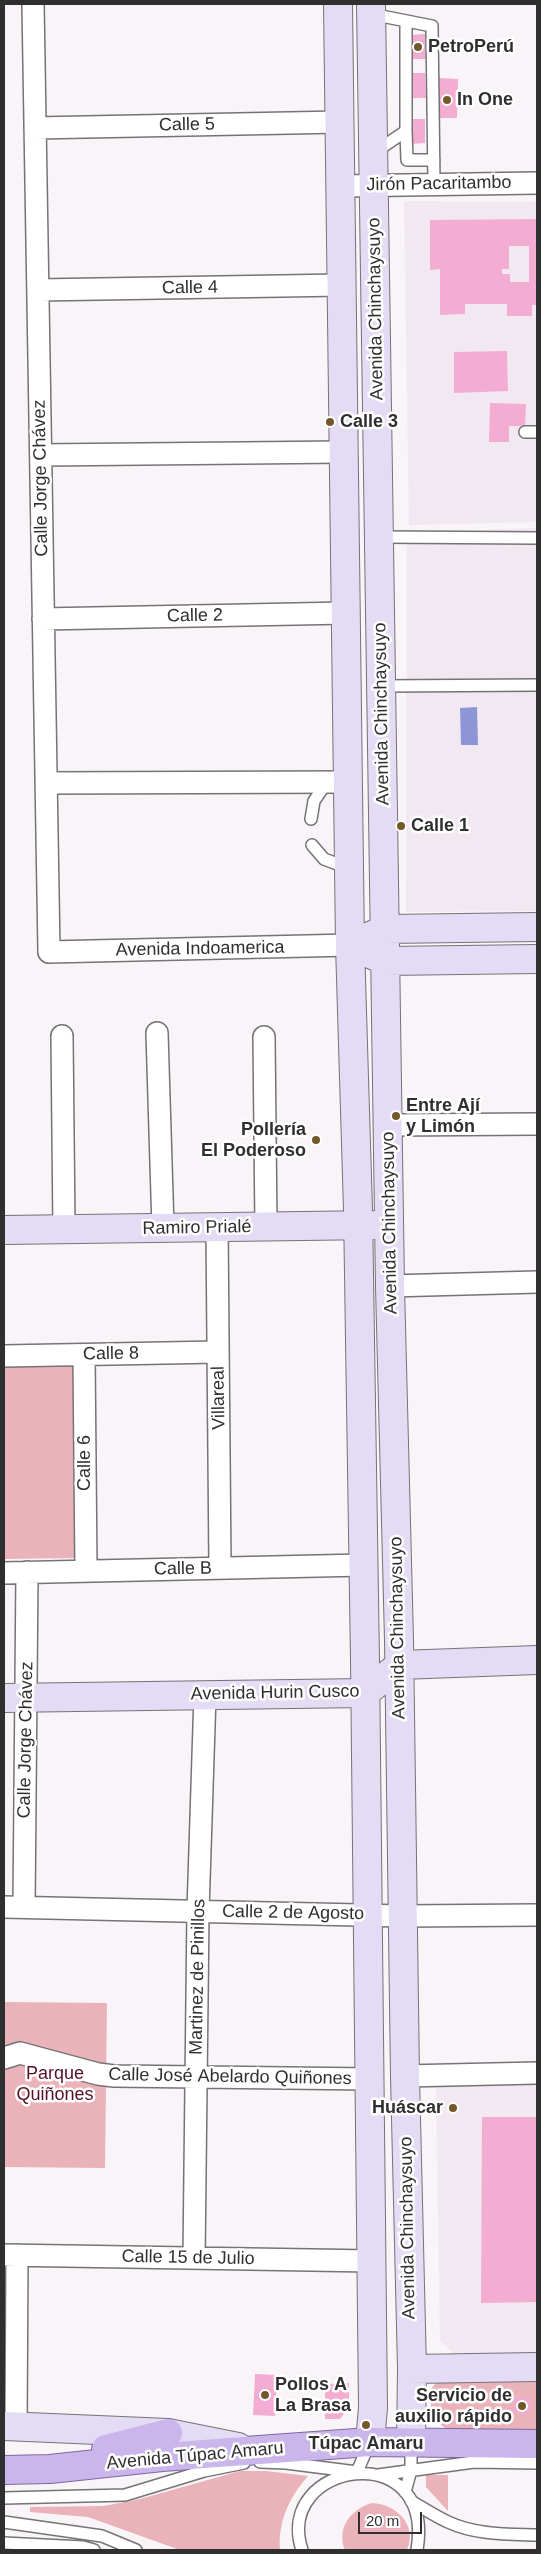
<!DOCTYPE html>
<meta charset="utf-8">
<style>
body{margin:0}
#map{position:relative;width:541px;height:2554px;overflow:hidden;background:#f8f4f8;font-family:Arial,sans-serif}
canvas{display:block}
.frame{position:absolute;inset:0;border:5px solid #302f30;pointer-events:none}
.scale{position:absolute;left:358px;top:2512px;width:64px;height:22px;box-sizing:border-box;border:2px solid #302f30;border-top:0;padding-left:6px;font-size:15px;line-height:18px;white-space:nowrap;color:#302f30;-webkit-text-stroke:4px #fff;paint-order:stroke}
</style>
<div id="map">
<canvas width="541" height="2554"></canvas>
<div class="frame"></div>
<div class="scale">20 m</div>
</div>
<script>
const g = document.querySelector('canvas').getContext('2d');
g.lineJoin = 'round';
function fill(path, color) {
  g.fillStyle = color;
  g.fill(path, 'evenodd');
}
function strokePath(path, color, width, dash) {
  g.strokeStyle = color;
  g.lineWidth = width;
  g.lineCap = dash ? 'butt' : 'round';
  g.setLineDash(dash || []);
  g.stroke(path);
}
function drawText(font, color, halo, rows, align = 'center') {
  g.font = font + ' Arial,sans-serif';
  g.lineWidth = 5;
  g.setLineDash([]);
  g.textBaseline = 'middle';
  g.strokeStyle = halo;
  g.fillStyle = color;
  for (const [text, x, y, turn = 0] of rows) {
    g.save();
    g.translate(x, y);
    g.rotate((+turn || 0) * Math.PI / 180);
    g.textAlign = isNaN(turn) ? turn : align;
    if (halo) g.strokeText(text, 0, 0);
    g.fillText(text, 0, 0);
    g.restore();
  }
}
const built = new Path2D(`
 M 404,201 L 537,202 L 537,522 L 409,525 Z
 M 537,528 L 537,911 L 406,912 L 407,533 Z
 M 537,2084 L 537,2357 L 458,2357 L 440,2341 L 436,2086 Z`);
const green = new Path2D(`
 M 76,1365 L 78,1558 L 4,1559 L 4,1366 Z
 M 4,2002 L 107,2003 L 105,2168 L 4,2167 Z
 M 537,2376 L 537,2430 L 446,2429 L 431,2416 L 431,2389 L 441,2377 Z
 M 240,2471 L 266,2471 L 308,2476 C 289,2498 278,2521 280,2550 L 180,2550 L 88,2517 L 30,2512 L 30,2507 L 104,2506 L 140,2499 Z
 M 426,2475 L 448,2475 L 448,2511 L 426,2487 Z
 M 372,2503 C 396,2504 418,2525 407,2550 L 345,2550 C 336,2528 351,2509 372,2503 Z`);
const water = new Path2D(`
 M 477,707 L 478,745 L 461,745 L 460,708 Z`);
const building = new Path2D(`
 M 425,34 L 426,59 L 411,59 L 410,35 Z
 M 411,73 L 425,73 L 426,98 L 411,98 Z
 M 439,78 L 458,79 L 457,118 L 438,118 Z
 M 410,119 L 425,119 L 425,143 L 410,144 Z
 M 537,219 L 537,305 L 532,305 L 532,316 L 507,316 L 507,304 L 465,304 L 465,314 L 440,315 L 440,269 L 430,270 L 430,220 ZM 509,246 L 529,246 L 529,282 L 510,282 L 510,274 L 502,274 L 502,269 L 509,269 Z
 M 507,351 L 508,391 L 454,393 L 454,352 Z
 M 490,403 L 526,404 L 525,426 L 509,426 L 509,442 L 489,442 Z
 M 482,2117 L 537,2117 L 537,2302 L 481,2303 Z
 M 255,2374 L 277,2375 L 275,2416 L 253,2415 Z
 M 349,2383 L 349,2407 L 340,2419 L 325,2419 L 325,2384 Z
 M 514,2398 L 531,2398 L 530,2414 L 513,2413 Z`);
const lane = new Path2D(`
 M 371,14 L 432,26 L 434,184
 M 406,131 L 407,160 L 434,160
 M 375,152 L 406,131 L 406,21
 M 525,432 L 537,432
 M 380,537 L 537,538
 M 382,686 L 537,685
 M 311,819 L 314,801 L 327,782
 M 312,845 L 324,859 L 348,868
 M 260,2462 L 286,2463 L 357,2472
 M 357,2472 L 369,2444
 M 378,2475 L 474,2462 L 537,2463
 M 405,2492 L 411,2470 L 411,2443
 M 4,2498 L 125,2495 L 204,2471 L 244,2463
 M 411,2501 C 423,2508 435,2516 448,2522 C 476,2535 507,2534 537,2535
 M 4,2522 L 102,2536 L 136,2550
 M 4,2543 L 83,2547 L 94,2550
 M 302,2550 C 273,2461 436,2436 417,2550`);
const street = new Path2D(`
 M 33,4 L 49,952 L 350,945
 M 35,128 L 340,122
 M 340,186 L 537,183
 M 38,290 L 342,285
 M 41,455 L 344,452
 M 43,619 L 346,613
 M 46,783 L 348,782
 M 157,1033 L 163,1228
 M 62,1036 L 64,1230
 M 264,1037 L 266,1227
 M 389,1125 L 537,1124
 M 217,1227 L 220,1568
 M 390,1286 L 537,1282
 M 84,1355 L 86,1571
 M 4,1356 L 218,1352
 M 4,1573 L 363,1565
 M 4,1907 L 403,1916 L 537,1915
 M 24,1907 L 27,1572
 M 4,2058 L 20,2053 L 98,2074 L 114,2076 L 371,2079
 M 405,2076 L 537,2073
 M 4,2255 L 372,2261
 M 194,2258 L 198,1911 L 205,1695
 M 16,2426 L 17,2255`);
const secondary = new Path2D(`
 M 338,4 L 350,945 L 358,1210 L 365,1660 L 373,2408 L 370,2442
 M 371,4 L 390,1286 L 399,1640 L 405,2076 L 412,2369 L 411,2443
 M 370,936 L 386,929 L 537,927
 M 370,954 L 386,961 L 537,959
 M 4,1230 L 377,1225
 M 4,1698 L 365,1693 L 400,1665 L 537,1660
 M 412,2369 L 537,2367
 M 4,2426 L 168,2433 L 238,2447`);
const primary = new Path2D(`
 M 106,2449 L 168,2433
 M 4,2470 L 50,2469 L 162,2457 L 370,2442 L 537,2444`);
const markers = [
 [418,47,5,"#73592a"],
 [447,100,5,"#73592a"],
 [330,422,5,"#73592a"],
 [401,826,5,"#73592a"],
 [396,1116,5,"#73592a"],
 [316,1140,5,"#73592a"],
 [453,2108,5,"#73592a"],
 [265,2395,5,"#73592a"],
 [522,2406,5,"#73592a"],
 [366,2425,5,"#73592a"]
];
const poiNames = [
 ["PetroPerú",428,47],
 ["In One",457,100],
 ["Calle 3",340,422],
 ["Calle 1",411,826],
 ["Entre Ají",406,1106],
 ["y Limón",406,1127],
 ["Pollería",306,1130,"right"],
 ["El Poderoso",306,1151,"right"],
 ["Huáscar",443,2108,"right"],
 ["Pollos A",275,2385],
 ["La Brasa",275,2406],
 ["Servicio de",512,2396,"right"],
 ["auxilio rápido",512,2417,"right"],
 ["Túpac Amaru",366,2444,"center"]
];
const streetNames = [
 ["Calle 5",187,125,-1],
 ["Jirón Pacaritambo",439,184,-1],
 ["Calle 4",190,288,-1],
 ["Avenida Chinchaysuyo",376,309,-91],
 ["Calle Jorge Chávez",41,478,-91],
 ["Calle 2",195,616,-1],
 ["Avenida Chinchaysuyo",382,714,-91],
 ["Avenida Indoamerica",200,949,-1],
 ["Avenida Chinchaysuyo",390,1223,-91],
 ["Ramiro Prialé",197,1228,-1],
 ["Calle 8",111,1354,-1],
 ["Villareal",219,1398,-91],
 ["Calle 6",85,1463,-90],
 ["Calle B",183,1569,-1],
 ["Avenida Chinchaysuyo",398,1628,-91],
 ["Avenida Hurin Cusco",275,1693,-1],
 ["Calle Jorge Chávez",26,1740,-89],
 ["Calle 2 de Agosto",293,1913,1],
 ["Martinez de Pinillos",198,1977,-89],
 ["Calle José Abelardo Quiñones",230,2077,1],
 ["Avenida Chinchaysuyo",408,2228,-91],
 ["Calle 15 de Julio",188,2258,1],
 ["Avenida Túpac Amaru",195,2456,-5]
];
const parkNames = [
 ["Parque",55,2074],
 ["Quiñones",55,2095]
];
fill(built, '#f1e8f2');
fill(green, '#eab2b9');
fill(water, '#8c96d6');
fill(building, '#f4add2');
strokePath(lane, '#757376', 14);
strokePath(street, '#757376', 24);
strokePath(secondary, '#757376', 30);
strokePath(primary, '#7d68a0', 30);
strokePath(lane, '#fff', 11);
strokePath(street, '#fff', 21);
strokePath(secondary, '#e4dbf5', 28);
strokePath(primary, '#cab6eb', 28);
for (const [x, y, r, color] of markers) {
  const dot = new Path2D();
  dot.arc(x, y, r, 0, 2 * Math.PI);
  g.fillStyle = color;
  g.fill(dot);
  strokePath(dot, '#fff', 2);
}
drawText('bold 18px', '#302f30', '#fff', poiNames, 'left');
drawText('18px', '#302f30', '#fff', streetNames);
drawText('18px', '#551023', '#fff', parkNames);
</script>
